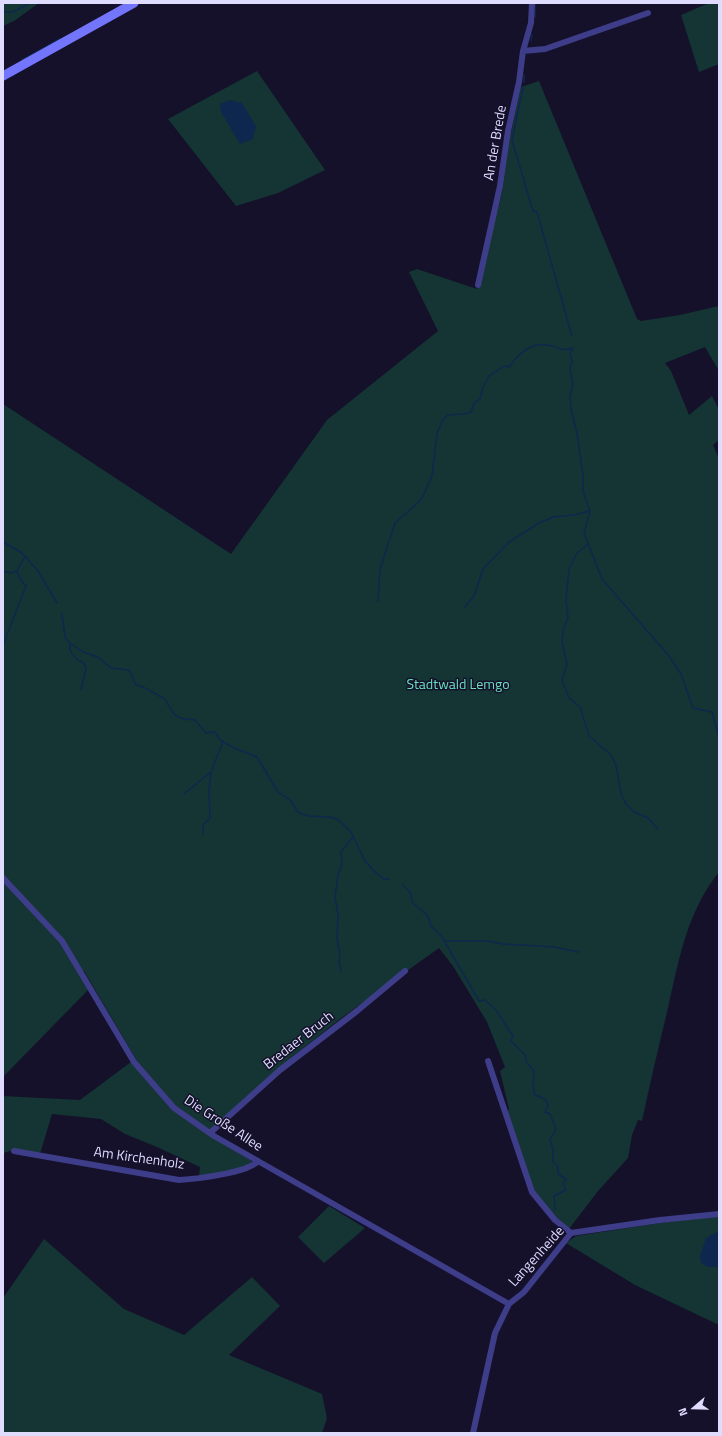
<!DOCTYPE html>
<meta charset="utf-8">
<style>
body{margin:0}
#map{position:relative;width:722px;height:1436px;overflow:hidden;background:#15112b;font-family:"Titillium Web",sans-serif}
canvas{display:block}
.frame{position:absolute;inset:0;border:4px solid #dfdcff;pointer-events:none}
.north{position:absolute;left:674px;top:1388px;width:40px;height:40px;-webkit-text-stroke:3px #15112b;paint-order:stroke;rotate:250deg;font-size:11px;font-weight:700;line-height:16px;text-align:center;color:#dfdcff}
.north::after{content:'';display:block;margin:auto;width:14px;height:18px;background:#dfdcff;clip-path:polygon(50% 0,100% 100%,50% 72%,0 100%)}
</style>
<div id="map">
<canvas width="722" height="1436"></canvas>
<div class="frame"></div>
<div class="north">N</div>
</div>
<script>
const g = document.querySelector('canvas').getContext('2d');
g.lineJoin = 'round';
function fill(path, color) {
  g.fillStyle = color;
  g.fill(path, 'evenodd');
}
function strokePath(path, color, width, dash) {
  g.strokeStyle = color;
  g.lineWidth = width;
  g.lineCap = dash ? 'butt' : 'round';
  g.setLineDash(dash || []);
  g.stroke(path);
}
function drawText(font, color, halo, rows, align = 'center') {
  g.font = font + ' "Titillium Web",sans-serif';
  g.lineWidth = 3;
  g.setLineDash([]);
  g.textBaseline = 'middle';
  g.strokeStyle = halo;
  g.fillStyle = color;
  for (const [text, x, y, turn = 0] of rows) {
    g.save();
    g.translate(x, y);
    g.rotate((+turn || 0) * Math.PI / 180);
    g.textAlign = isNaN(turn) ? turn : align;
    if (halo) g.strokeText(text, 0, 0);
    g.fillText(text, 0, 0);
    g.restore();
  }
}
const green = new Path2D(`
 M 12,3 L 39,3 L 14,21 L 3,26 L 3,4 Z
 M 709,3 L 719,3 L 719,64 L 699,72 L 681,15 Z
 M 257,71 L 325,170 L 278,193 L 236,206 L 168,119 Z
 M 539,81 L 637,319 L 641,321 L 680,315 L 719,306 L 719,371 L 705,347 L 665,363 L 671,371 L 689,415 L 712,396 L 719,410 L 719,440 L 713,445 L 719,459 L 719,872 C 687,912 679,959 668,1008 C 659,1045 650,1083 642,1121 L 638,1120 L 632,1135 L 628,1158 L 598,1191 L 569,1229 L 557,1218 L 534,1191 L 507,1111 L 509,1109 L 500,1071 L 505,1067 L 487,1022 L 453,966 L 439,948 L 344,1016 L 289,1059 L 210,1130 L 176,1107 L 137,1061 L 84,971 L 79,975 L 88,990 L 3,1077 L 3,404 L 231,554 L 327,420 L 438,331 L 409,272 L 417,269 L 477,289 L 502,193 L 510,137 L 521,87 Z
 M 131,1062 L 172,1110 L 207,1134 L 252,1161 L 251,1164 L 236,1170 L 199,1177 L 200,1167 L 157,1147 L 125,1134 L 101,1119 L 52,1114 L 40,1154 L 14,1150 L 3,1153 L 3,1096 L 80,1100 Z
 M 329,1206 L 365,1228 L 324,1263 L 298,1237 Z
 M 719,1216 L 719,1325 L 635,1285 L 566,1243 L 576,1236 L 660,1223 Z
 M 44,1239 L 124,1309 L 184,1335 L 252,1277 L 280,1306 L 229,1355 L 322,1394 L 327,1418 L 322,1433 L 3,1433 L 3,1298 Z`);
const water = new Path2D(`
 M 230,100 L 242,103 L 256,126 L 253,139 L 240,144 L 221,112 L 220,104 Z
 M 719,1231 L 719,1267 L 707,1267 L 701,1263 L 700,1256 L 706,1238 Z`);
const stream = new Path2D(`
 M 3,12 L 13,12 L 30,3
 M 535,17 L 535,3
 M 531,41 L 532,35
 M 22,60 L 60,39
 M 524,82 L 524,75
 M 523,88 L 512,140 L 533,211 L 537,212 L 572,336
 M 573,348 L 570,354 L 572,361 L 570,370 L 573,384 L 570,396 L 571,410 L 577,433 L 583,475 L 583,491 L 590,511 L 584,533 L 602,579 L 669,656 L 681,674 L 693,708 L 712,712 L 719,737
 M 3,542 L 22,553 L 38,571 L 57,603
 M 587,545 L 577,553 L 569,569 L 566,599 L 568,618 L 563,631 L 562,642 L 567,664 L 562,680 L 569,698 L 580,707 L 589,736 L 611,755 L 616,765 L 621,793 L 626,804 L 634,812 L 648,818 L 658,829
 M 3,571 L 11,573 L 17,571 L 25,556
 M 378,601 L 380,569 L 395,523 L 420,501 L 423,496 L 432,476 L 437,433 L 443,420 L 448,415 L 463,414 L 471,412 L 474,403 L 480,399 L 483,387 L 489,376 L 504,366 L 509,367 C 520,352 532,341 552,346 C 560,349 564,351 573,348
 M 465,607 L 474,596 L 483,569 L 509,542 L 539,523 L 553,517 L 574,515 L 589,511
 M 62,614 L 65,637 L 70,643 L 83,652 L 98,657 L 111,668 L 129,670 L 136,685 C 147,687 154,694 165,699 C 174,716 174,719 195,720 L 206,733 L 215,732 L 220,740 L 232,747 L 257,757 L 278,792 L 291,801 L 298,812 L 307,816 L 330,817 L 339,820 L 351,832 L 365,861 L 375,872 L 384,879 L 389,879
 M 70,644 C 68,652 76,660 84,663 L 86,669 L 81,689
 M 3,645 L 26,586 L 20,579 L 17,571
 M 184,794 L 211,772
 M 203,834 L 203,825 L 210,818 L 209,790 L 211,772 L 223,742
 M 403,885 L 410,892 L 413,903 L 428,916 L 431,926 L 442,937 L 479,1001 L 485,1000 L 496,1010 L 513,1036 L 511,1041 L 525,1055 L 526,1061 L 534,1071 L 533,1087 L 535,1095 L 545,1099 L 548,1106 L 545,1112 L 550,1114 L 556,1129 L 550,1140 L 553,1149 L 553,1162 L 558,1166 L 558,1174 L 566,1179 L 563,1184 L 566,1190 L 554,1196 L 555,1210
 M 446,941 L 487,941 L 504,944 L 554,947 L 578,952
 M 341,971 L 339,962 L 340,955 L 337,938 L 338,914 L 335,898 L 338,874 L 342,864 L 341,852 L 353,837`);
const minor = new Path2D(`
 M 523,51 L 545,49 L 648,13
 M 478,285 L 500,186 L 508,131 L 519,82 L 523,51 L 531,23 L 532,3
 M 3,878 L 62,941 L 134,1062 L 174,1108 L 214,1136 L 509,1304
 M 488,1061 L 532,1192 L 555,1220 L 571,1233
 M 210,1133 L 280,1070 L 357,1011 L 405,971
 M 14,1151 L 179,1180 C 195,1179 248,1173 258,1161
 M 473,1433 L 495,1333 L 509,1304 L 524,1292 L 571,1233 L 660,1220 L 719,1214`);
const secondary = new Path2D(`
 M 3,76 L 134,3`);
const streetNames = [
 ["An der Brede",496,143,-80],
 ["Bredaer Bruch",299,1041,-38],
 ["Die Große Allee",223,1124,33],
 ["Am Kirchenholz",139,1159,8],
 ["Langenheide",537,1257,-48]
];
const parkNames = [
 ["Stadtwald Lemgo",458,686]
];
fill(green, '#143533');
fill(water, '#0e274e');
strokePath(stream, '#0e274e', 1.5);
strokePath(minor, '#3e3d89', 6);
strokePath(secondary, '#7475fd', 9);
drawText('14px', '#dfdcff', '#15112b', streetNames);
drawText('14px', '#67e0be', '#15112b', parkNames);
</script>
